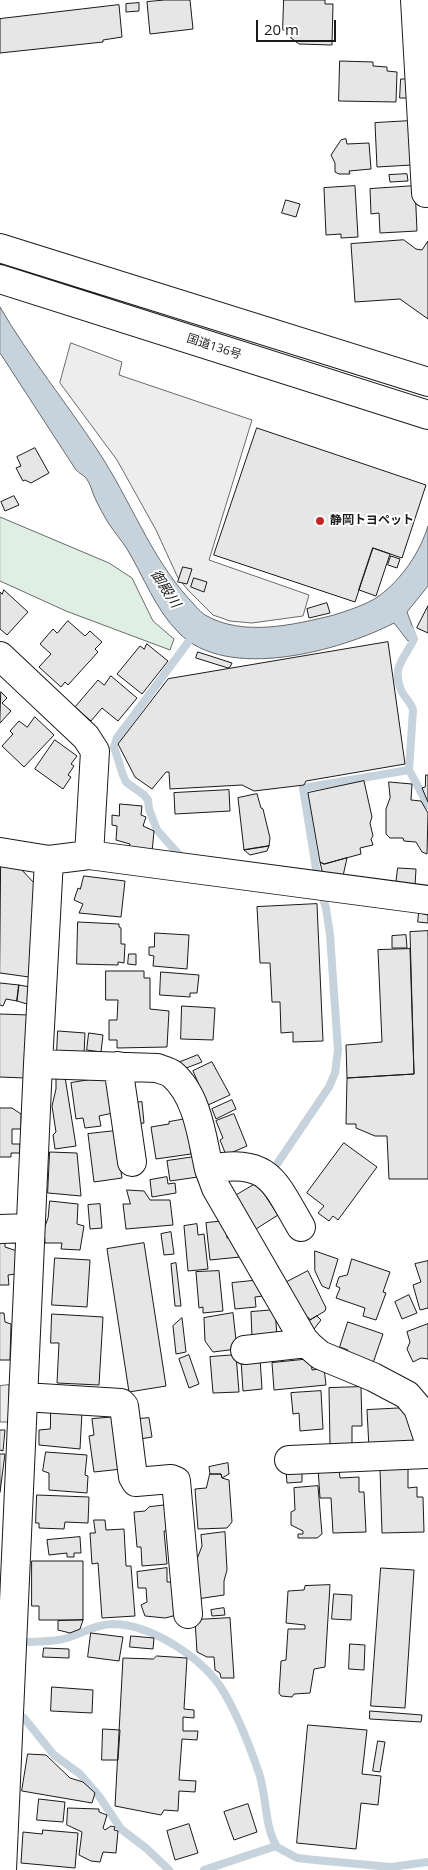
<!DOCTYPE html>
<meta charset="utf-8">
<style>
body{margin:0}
#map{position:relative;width:428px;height:1870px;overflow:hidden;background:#fff;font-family:"Open Sans",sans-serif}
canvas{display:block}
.scale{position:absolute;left:256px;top:20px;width:80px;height:22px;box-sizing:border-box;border:2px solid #1a1a1a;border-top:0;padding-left:6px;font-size:15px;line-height:18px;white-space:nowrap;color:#1a1a1a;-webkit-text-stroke:4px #fff;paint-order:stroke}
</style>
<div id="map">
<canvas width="428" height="1870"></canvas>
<div class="scale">20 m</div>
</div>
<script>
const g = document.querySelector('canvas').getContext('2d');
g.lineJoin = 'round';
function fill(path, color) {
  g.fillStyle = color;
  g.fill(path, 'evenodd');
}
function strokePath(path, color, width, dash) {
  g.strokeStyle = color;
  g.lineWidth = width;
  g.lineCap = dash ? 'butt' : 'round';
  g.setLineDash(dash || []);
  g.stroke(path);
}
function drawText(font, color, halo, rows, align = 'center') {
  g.font = font + ' "Open Sans","Noto Sans JP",sans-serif';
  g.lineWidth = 4;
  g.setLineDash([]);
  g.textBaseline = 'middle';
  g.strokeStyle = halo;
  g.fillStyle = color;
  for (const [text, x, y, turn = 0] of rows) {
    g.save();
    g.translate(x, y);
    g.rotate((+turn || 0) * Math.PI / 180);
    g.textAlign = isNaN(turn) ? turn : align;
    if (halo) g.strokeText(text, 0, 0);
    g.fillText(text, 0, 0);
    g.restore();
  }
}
const green = new Path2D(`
 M 0,517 L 109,563 L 132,578 L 153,621 L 174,639 L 170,650 L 66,611 L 0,581 Z`);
const parking = new Path2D(`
 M 71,343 L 122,362 L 119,375 L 252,420 L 209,560 L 309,595 L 303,616 L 252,623 L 230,621 L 213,615 L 188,590 L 178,578 L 156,530 L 117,460 L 60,383 Z
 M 9,1385 L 9,1422 L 0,1422 L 0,1386 Z`);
const water = new Path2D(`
 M 0,307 C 29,357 66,402 98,451 C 130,499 150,556 189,599 C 194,604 199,611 205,615 C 243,637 293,625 334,615 C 349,610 366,605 379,596 C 402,579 420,552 428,526 L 428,586 L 407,612 L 416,636 L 408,641 L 394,623 C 340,651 227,682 179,633 C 155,609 144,577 127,549 C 122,541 115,533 109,524 C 104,516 99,507 95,498 C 92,492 90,482 85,477 C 83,475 79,473 76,470 L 0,353 Z`);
const stream = new Path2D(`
 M 409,770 L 428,805
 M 182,858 L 157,830 L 149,809 L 148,800 L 144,795 L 126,782 L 123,775 L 114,747 L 117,738 L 195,633
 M 318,881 L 303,788 L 409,770 L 413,710 C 411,702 404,697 401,690 C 391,666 406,657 414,639 L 410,630
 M 277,1164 L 329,1087 L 335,1073 L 338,1050 L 330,935 L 326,908 L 321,892
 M 29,1642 C 41,1641 55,1642 67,1638 C 83,1633 96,1624 114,1624 C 151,1625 199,1656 220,1686 C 237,1712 249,1744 259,1773 C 267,1797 264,1826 277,1847 L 297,1858 L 315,1860 L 391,1867 L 428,1862
 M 24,1718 L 54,1755 L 80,1774 L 99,1796 L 121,1829 L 146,1848 L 169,1870
 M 204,1870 L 276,1846`);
const building = new Path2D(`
 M 165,0 L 190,0 L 193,29 L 150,34 L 147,2 Z
 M 284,0 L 325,0 L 325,4 L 333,4 L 332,45 L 299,44 L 291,38 L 290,30 L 283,30 Z
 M 139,3 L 139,11 L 126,12 L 126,4 Z
 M 119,5 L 122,37 L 103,40 L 103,42 L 0,53 L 0,19 Z
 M 340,61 L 373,62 L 373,66 L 387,67 L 387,71 L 397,72 L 396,102 L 339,101 Z
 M 401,79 L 411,79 L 411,98 L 400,98 Z
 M 410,121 L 412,165 L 377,167 L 375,123 Z
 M 346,139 L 347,144 L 369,143 L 371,169 L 349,171 L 350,174 L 339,174 L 335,172 L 335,163 L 331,155 L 341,140 Z
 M 407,174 L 408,181 L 390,182 L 389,175 Z
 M 355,186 L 358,237 L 341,238 L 341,234 L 326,235 L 324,188 Z
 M 415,186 L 417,231 L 380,233 L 379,213 L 371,214 L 370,189 Z
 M 286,200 L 300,204 L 296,217 L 282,213 Z
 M 404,240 L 416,249 L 422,250 L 428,241 L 428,319 L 400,299 L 355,302 L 351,244 Z
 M 257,428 L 426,485 L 402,558 L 373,548 L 355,602 L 214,555 Z
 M 35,448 L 49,473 L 31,483 L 25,480 L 23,481 L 16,468 L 21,466 L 17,457 Z
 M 14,496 L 19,505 L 5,511 L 1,502 Z
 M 373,548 L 390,554 L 376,596 L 359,590 Z
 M 391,556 L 400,559 L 397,568 L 388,565 Z
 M 183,567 L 192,569 L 187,584 L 178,582 Z
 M 194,578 L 207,582 L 204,592 L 191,587 Z
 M 4,590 L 28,612 L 7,635 L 0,629 L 0,592 L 2,594 Z
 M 327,603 L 330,613 L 309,618 L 307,609 Z
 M 428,606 L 428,633 L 417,628 Z
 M 68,621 L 85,636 L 90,631 L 102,642 L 95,649 L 98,652 L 68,685 L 65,682 L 61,687 L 39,667 L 51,654 L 40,644 L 53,629 L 57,633 Z
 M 388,642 L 405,764 L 306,781 L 304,785 L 254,791 L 242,785 L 170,789 L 169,772 L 166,772 L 152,789 L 135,777 L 118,744 L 168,679 Z
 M 147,644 L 168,661 L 142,694 L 117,674 L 140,646 L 144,649 Z
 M 198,652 L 232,663 L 230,667 L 228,668 L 196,658 Z
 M 111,676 L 137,698 L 118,721 L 102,708 L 91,721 L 75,707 L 98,680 L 104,685 Z
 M 1,692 L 7,698 L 2,703 L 11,711 L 0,723 Z
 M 35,717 L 54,735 L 24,767 L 2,746 L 13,734 L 10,731 L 19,721 L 27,727 Z
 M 55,740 L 77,756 L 71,764 L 74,766 L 68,775 L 71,777 L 63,789 L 35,769 Z
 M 426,775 L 428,775 L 428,802 L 422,788 L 425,787 Z
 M 364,781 L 372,817 L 370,823 L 373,836 L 371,839 L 373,845 L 360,848 L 361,854 L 324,864 L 320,862 L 308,793 Z
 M 389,782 L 412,784 L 411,800 L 421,801 L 428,813 L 427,854 L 422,852 L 416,842 L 404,841 L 403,838 L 390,838 L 386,834 L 386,809 L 390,798 Z
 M 229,790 L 230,811 L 175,814 L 174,793 Z
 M 257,794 L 261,808 L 263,809 L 270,838 L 269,846 L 244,850 L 238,798 Z
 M 120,804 L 142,806 L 141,815 L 146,817 L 143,826 L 154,831 L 152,852 L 129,847 L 130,844 L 116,840 L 117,826 L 112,825 L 112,815 L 119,816 Z
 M 269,846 L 267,851 L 250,855 L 244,850 Z
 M 347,858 L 343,876 L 323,875 L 320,862 L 324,864 Z
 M 1,866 L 19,867 L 35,884 L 29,977 L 0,973 Z
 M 398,868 L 416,869 L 415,886 L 396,885 Z
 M 84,876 L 125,881 L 121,917 L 79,913 L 83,904 L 74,900 L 78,888 L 80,889 Z
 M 317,904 L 323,1041 L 293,1042 L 293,1032 L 281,1033 L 280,1002 L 272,1002 L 270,963 L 260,963 L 257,907 Z
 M 419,913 L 428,915 L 428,923 L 418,922 Z
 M 78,922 L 119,924 L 119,927 L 121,928 L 121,944 L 125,944 L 124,963 L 118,962 L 118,965 L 77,964 Z
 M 428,931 L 428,1179 L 389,1179 L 387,1136 L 375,1136 L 356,1128 L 356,1124 L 346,1124 L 347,1078 L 414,1074 L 410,932 Z
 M 155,933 L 189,935 L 187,969 L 153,966 L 154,956 L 149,955 L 149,947 L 154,947 Z
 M 406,935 L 407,948 L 392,948 L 392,936 Z
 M 410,949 L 414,1074 L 347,1078 L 346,1045 L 382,1042 L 378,950 Z
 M 129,954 L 136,954 L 136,965 L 128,964 Z
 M 106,971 L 144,971 L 144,978 L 150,978 L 150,1009 L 169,1011 L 167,1047 L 117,1048 L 117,1040 L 109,1040 L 109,1020 L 117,1020 L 118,1000 L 106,1000 Z
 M 161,972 L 199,975 L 197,993 L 190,993 L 190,997 L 160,995 Z
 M 0,983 L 19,985 L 17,1001 L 6,999 L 3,1006 L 0,1005 Z
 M 19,985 L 30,987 L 27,1004 L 17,1001 Z
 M 182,1006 L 215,1008 L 213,1040 L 181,1039 Z
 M 0,1014 L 29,1015 L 26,1078 L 0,1077 Z
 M 58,1031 L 85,1033 L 84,1054 L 57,1052 Z
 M 89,1033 L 103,1035 L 101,1052 L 87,1050 Z
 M 198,1055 L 202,1062 L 181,1070 L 178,1063 Z
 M 212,1062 L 230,1095 L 208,1105 L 193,1071 Z
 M 65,1077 L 76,1146 L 55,1149 L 53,1135 L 56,1132 L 52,1106 L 56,1089 L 56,1079 Z
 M 108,1077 L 113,1113 L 99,1116 L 101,1126 L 85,1128 L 83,1118 L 76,1119 L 71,1083 Z
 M 232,1100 L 236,1109 L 216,1119 L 212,1109 Z
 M 142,1102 L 144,1123 L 135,1124 L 133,1103 Z
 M 0,1108 L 12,1108 L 21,1114 L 21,1129 L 12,1129 L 12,1144 L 20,1144 L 20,1153 L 11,1153 L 11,1157 L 0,1157 Z
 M 234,1114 L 247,1146 L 226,1155 L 220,1140 L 223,1138 L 216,1121 Z
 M 186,1119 L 191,1154 L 156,1159 L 151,1127 L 169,1124 L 169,1122 Z
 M 115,1131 L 122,1178 L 94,1182 L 88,1134 Z
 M 344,1143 L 377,1167 L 338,1220 L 333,1216 L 329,1221 L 318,1213 L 324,1206 L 307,1193 Z
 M 50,1152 L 77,1153 L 81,1196 L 48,1193 Z
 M 194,1157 L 198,1177 L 170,1181 L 167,1161 Z
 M 167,1177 L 168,1184 L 175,1183 L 176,1193 L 152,1197 L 150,1180 Z
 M 257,1183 L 278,1215 L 256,1229 L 235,1196 Z
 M 127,1190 L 144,1191 L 150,1200 L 170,1200 L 173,1225 L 126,1229 L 123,1204 L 130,1204 Z
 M 50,1201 L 78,1204 L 77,1224 L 84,1226 L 80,1250 L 61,1249 L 62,1243 L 45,1243 L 44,1229 L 48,1218 Z
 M 100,1204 L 102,1228 L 90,1229 L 88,1205 Z
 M 225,1221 L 227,1238 L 238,1236 L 240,1257 L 210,1260 L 206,1223 Z
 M 197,1224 L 198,1235 L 204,1234 L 208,1269 L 188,1271 L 184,1226 Z
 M 171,1232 L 174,1254 L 164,1255 L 161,1234 Z
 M 0,1241 L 5,1241 L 5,1247 L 17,1251 L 16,1274 L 8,1275 L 9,1285 L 0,1285 Z
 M 144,1243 L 166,1386 L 129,1392 L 107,1249 Z
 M 315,1251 L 338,1259 L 329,1289 L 322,1286 L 315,1271 Z
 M 55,1258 L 90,1260 L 87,1307 L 52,1305 Z
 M 352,1259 L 390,1272 L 383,1292 L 386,1293 L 376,1320 L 363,1316 L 365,1308 L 336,1298 L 340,1288 L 336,1286 L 339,1277 L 347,1275 Z
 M 428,1261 L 428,1308 L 420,1310 L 413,1285 L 421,1282 L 415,1264 Z
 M 176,1263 L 181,1306 L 175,1306 L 171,1264 Z
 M 219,1271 L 223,1311 L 203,1313 L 203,1307 L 199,1308 L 196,1272 Z
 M 308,1271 L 326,1308 L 325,1311 L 310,1320 L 308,1317 L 302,1321 L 283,1284 Z
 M 261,1280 L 263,1296 L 255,1297 L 256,1307 L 235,1309 L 232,1283 Z
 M 409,1295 L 417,1313 L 402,1319 L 395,1302 Z
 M 275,1310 L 277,1336 L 252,1338 L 251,1312 Z
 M 0,1313 L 4,1313 L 5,1322 L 11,1324 L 10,1360 L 0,1360 Z
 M 233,1313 L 237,1349 L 213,1352 L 205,1341 L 204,1318 Z
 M 52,1314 L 103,1317 L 99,1385 L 57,1383 L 59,1343 L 51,1343 Z
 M 317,1316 L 321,1320 L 311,1333 L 304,1327 L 310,1320 Z
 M 182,1318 L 186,1352 L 176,1354 L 173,1326 Z
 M 348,1322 L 383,1334 L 373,1363 L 346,1355 L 348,1350 L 340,1347 Z
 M 428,1324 L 428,1359 L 421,1358 L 413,1362 L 407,1349 L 410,1342 L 407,1332 Z
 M 189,1355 L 199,1384 L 189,1388 L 179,1359 Z
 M 236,1355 L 239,1392 L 213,1393 L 210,1357 Z
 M 260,1358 L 262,1389 L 243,1391 L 241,1360 Z
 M 311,1359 L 312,1370 L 324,1368 L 326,1385 L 274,1390 L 272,1363 Z
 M 361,1387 L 362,1426 L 352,1426 L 352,1445 L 330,1445 L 329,1388 Z
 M 321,1391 L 323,1429 L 300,1431 L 299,1413 L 293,1414 L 291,1393 Z
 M 403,1408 L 416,1418 L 417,1446 L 369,1448 L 367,1410 Z
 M 51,1410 L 82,1412 L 80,1449 L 39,1445 L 39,1430 L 50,1429 Z
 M 117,1417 L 122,1469 L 94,1472 L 89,1436 L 94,1435 L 92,1419 Z
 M 149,1418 L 152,1437 L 140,1439 L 138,1419 Z
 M 0,1430 L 5,1430 L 3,1451 L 0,1450 Z
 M 46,1452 L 87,1455 L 85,1475 L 88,1476 L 87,1493 L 49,1490 L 49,1473 L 43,1471 Z
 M 0,1454 L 5,1454 L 0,1492 Z
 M 228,1463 L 229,1474 L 222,1478 L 221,1474 L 210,1474 L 209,1467 Z
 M 339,1467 L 340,1478 L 359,1477 L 359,1492 L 364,1492 L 366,1532 L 333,1533 L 331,1498 L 320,1498 L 318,1468 Z
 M 408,1468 L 408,1488 L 417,1487 L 417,1497 L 423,1497 L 424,1532 L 382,1533 L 380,1469 Z
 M 302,1470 L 302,1482 L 287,1483 L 286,1471 Z
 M 210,1474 L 221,1474 L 222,1478 L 229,1480 L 232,1522 L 227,1528 L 198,1529 L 195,1489 L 206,1488 Z
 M 318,1486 L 322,1534 L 317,1538 L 298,1538 L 298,1534 L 303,1534 L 303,1531 L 291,1525 L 291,1512 L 295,1510 L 294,1488 Z
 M 37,1495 L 89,1497 L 88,1523 L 65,1522 L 64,1529 L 39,1528 L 39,1523 L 36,1523 Z
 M 167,1505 L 169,1531 L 164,1531 L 167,1564 L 142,1566 L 141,1547 L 137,1547 L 134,1512 L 145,1511 L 149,1507 Z
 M 94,1520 L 105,1520 L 106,1530 L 124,1529 L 126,1566 L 131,1566 L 135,1616 L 102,1618 L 98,1563 L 92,1564 L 90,1533 L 95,1533 Z
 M 225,1532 L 227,1570 L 224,1581 L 224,1595 L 197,1599 L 194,1567 L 202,1546 L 201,1535 Z
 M 80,1537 L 81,1553 L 74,1553 L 74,1557 L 67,1557 L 67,1553 L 49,1555 L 47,1540 Z
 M 32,1561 L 83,1561 L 83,1620 L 39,1620 L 39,1606 L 32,1606 Z
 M 167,1568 L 167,1582 L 173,1582 L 177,1615 L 165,1618 L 145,1616 L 141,1605 L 147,1602 L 146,1588 L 138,1588 L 137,1572 Z
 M 381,1568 L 414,1570 L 405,1708 L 371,1706 Z
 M 330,1585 L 325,1667 L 314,1669 L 310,1693 L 294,1694 L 292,1697 L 281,1696 L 279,1693 L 281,1661 L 286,1660 L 288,1629 L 305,1629 L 305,1625 L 286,1623 L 288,1591 L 304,1590 L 305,1586 Z
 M 334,1594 L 352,1595 L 351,1620 L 332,1619 Z
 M 224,1608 L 225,1615 L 212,1616 L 211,1610 Z
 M 230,1618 L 234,1678 L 221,1678 L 220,1673 L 215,1670 L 214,1657 L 207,1657 L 197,1652 L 195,1620 Z
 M 83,1620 L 80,1629 L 70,1633 L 58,1630 L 58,1621 Z
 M 91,1633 L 123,1637 L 119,1661 L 88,1657 Z
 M 131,1636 L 154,1638 L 153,1649 L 130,1647 Z
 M 350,1644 L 365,1645 L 364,1670 L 349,1669 Z
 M 44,1648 L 69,1649 L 69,1658 L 43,1657 Z
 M 157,1656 L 187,1658 L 184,1709 L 194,1710 L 194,1718 L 183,1717 L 183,1731 L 198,1731 L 197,1740 L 182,1739 L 179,1780 L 196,1781 L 195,1792 L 179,1791 L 178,1811 L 164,1810 L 161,1815 L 115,1806 L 123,1658 L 153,1659 Z
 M 52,1687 L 93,1690 L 92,1713 L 51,1711 Z
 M 370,1711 L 422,1715 L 421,1722 L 370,1719 Z
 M 308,1725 L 367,1730 L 362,1774 L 381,1776 L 378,1805 L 361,1803 L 356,1849 L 297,1843 Z
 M 103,1729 L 120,1730 L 118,1760 L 102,1760 Z
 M 378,1741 L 385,1742 L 380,1772 L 373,1771 Z
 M 28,1754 L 46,1755 L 70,1778 L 83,1782 L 95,1793 L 92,1803 L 22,1791 Z
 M 39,1799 L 65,1802 L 63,1822 L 37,1820 Z
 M 248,1804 L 257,1832 L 234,1840 L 224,1812 Z
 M 68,1808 L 99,1809 L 99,1812 L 107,1815 L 103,1828 L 105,1830 L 111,1826 L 115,1827 L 114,1830 L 118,1831 L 116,1853 L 103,1852 L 100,1862 L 91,1861 L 79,1855 L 82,1832 L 67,1825 Z
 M 189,1824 L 198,1853 L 175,1860 L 167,1831 Z
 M 43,1830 L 78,1833 L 75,1868 L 21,1863 L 23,1832 L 42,1834 Z`);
const minor = new Path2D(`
 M 415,0 L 426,193
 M 0,656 L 86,737 L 95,751 L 89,855
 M 0,852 L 49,860 L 89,855 L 428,900
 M 38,1064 L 157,1068 C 162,1070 168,1071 172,1074 C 198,1096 202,1138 209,1169 C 269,1158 274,1181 301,1227
 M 118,1066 L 132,1162
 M 209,1169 L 216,1188 L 305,1342 L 320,1355 L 373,1377 L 407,1395 L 418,1408 L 428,1438
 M 0,1229 L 30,1228
 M 245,1350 L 307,1343
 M 24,1397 L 121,1403 L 124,1406 L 133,1477 L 136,1482 L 171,1479 L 176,1481 L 188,1614
 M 289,1460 L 428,1454
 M 2,1870 L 38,1064 L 49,860`);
const highway = new Path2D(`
 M 0,248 L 428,382
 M 0,279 L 428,415`);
const markers = [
 [320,521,5,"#c62828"]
];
const streetNames = [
 ["国道136号",214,347,18]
];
const poiNames = [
 ["静岡トヨペット",330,521]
];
const waterNames = [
 ["御殿川",165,589,57]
];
fill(green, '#e0efe3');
strokePath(green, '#6a6a6a', 1);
fill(parking, '#ededed');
strokePath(parking, '#6a6a6a', 1);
fill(water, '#c6d2dc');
strokePath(water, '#6a6a6a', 1);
strokePath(stream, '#c6d2dc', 8);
fill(building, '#e6e6e6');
strokePath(building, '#1a1a1a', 1);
strokePath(minor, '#1a1a1a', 30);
strokePath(highway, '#1a1a1a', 30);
strokePath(minor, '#fff', 28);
strokePath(highway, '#fff', 28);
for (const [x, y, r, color] of markers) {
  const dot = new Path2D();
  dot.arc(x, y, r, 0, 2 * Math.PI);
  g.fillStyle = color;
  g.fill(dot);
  strokePath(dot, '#fff', 2);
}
drawText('12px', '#1a1a1a', '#fff', streetNames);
drawText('bold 12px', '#1a1a1a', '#fff', poiNames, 'left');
drawText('italic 14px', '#1a1a1a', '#fff', waterNames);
</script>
